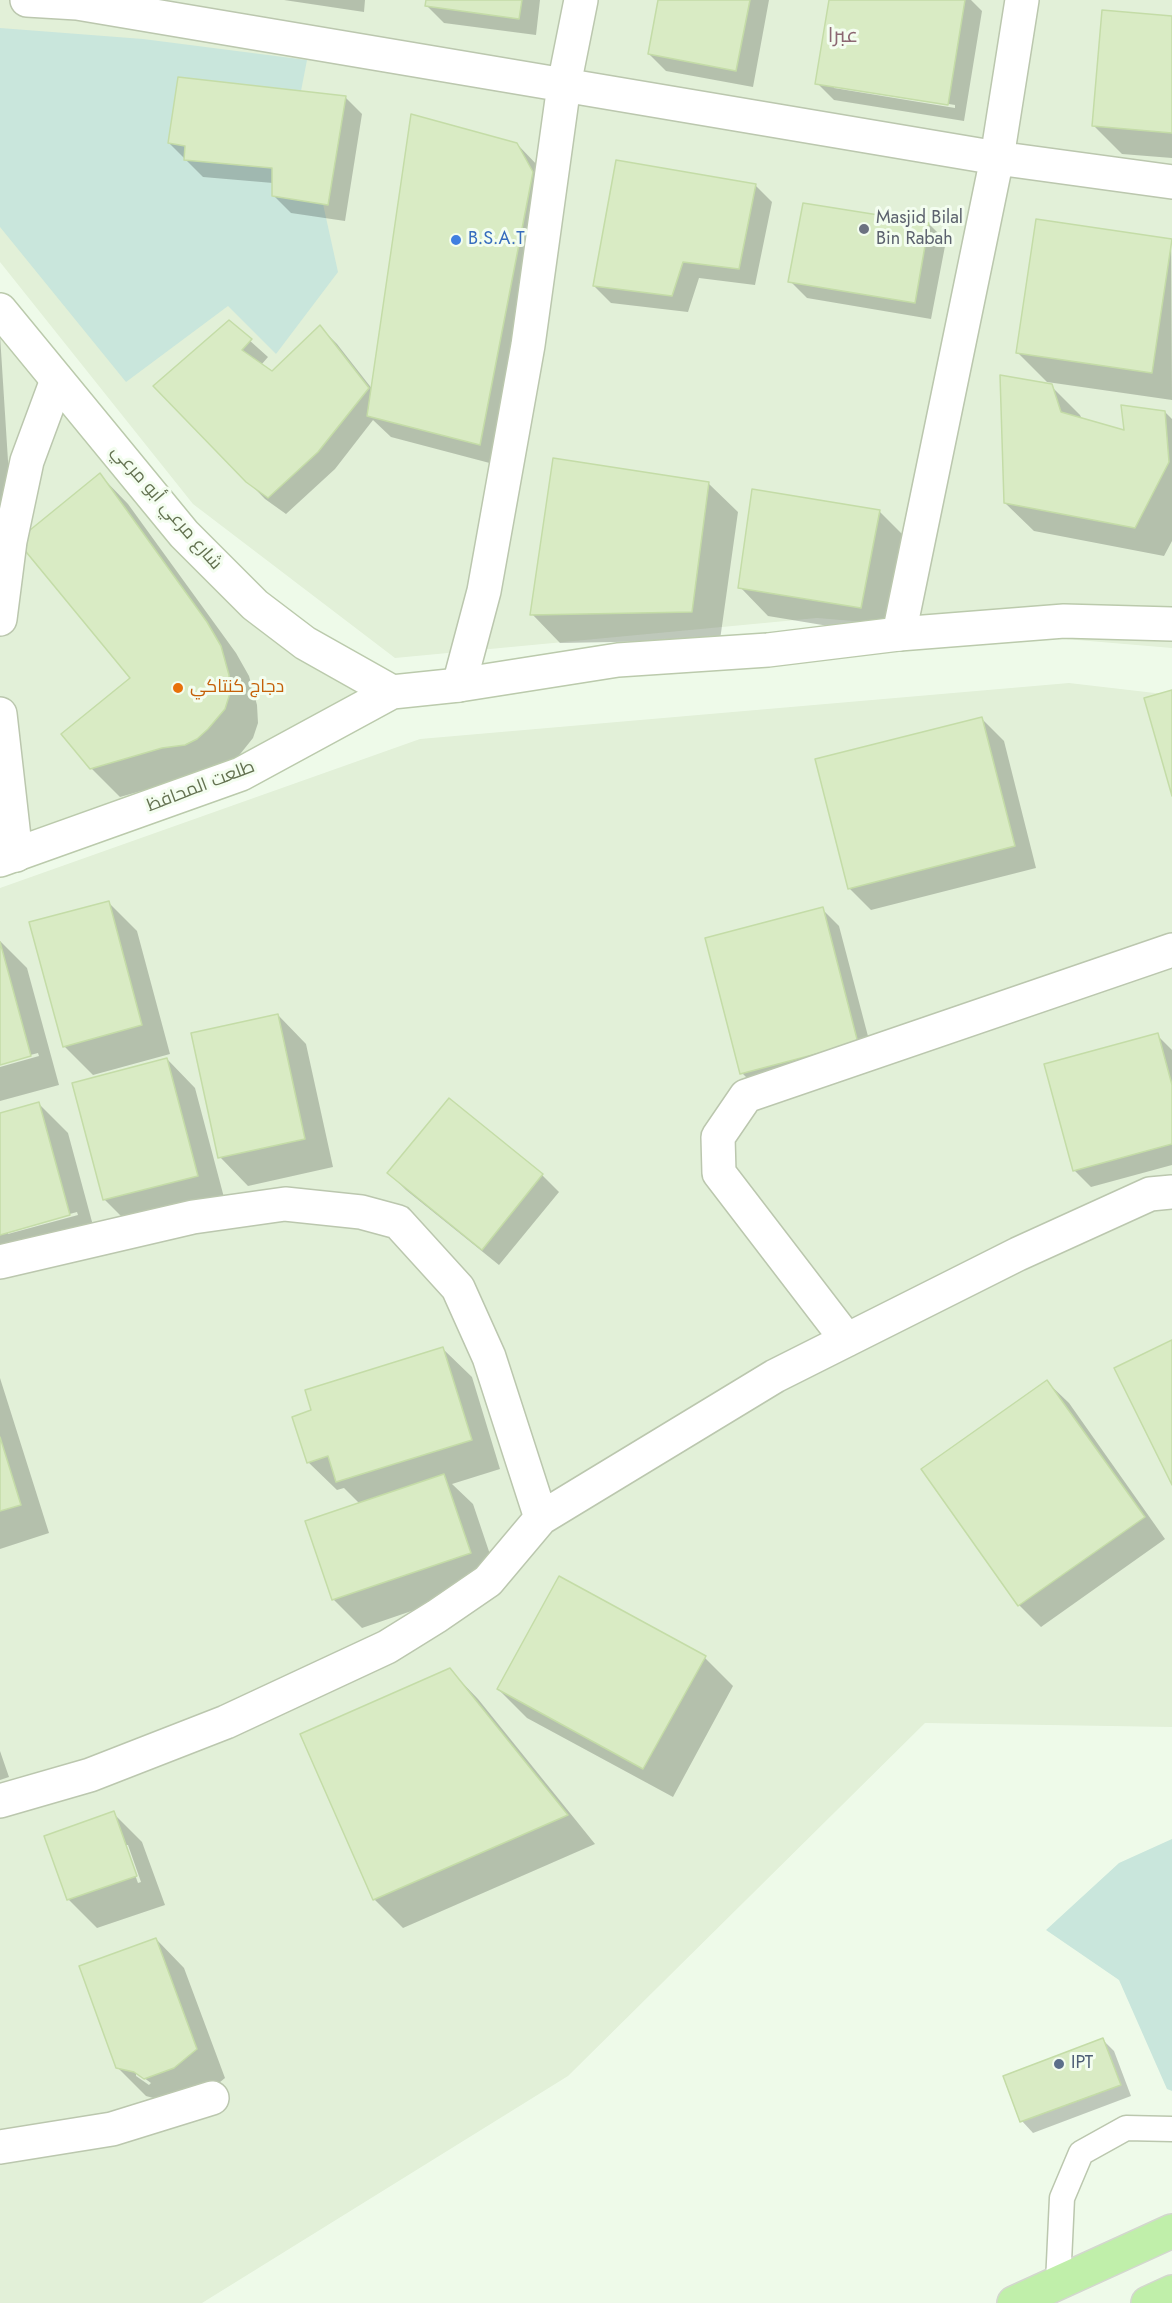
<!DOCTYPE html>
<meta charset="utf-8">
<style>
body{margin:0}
canvas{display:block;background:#eefae9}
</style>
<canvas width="1172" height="2303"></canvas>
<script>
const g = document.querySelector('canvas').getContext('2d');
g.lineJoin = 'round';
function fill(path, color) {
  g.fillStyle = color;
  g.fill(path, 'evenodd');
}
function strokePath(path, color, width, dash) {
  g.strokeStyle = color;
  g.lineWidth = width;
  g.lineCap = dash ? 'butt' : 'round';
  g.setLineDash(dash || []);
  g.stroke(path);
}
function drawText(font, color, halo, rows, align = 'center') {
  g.font = font + ' Jost,Cairo,sans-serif';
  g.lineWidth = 6;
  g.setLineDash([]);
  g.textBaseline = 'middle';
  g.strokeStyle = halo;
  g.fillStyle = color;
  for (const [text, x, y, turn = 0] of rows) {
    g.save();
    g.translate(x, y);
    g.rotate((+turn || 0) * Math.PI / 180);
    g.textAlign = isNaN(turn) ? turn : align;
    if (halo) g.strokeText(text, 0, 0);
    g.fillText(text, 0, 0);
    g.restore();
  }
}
const residential = new Path2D(`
 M 0,0 L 1172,0 L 1172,648 L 817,618 L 395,658 L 193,504 L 0,262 Z
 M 0,310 L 184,534 L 392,692 L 0,860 Z
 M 1069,683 L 1172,695 L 1172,1727 L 925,1723 L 568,2076 L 202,2303 L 0,2303 L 0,888 L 420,739 Z`);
const green = new Path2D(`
 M 0,28 L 143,39 L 307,60 L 301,91 L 178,78 L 168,143 L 185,146 L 185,160 L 272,168 L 272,196 L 323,204 L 338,272 L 276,354 L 228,306 L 126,382 L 0,227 Z
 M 1172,1839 L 1172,2091 L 1167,2089 L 1119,1980 L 1046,1930 L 1119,1863 Z`);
const shadow = new Path2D(`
 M 284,0 L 365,0 L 364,12 Z
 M 427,0 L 540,0 L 536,35 L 444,23 L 427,6 Z
 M 659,0 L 769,0 L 753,87 L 666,71 L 649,54 Z
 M 830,0 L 971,0 L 982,11 L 964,121 L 834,100 L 817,83 ZM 834,85 L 955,105 L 955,108 L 834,88 Z
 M 1172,18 L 1172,158 L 1122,154 L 1093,125 Z
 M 345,97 L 362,114 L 345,221 L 291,213 L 274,196 L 273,183 L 203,177 L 169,143 Z
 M 517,144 L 539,167 L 501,466 L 391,437 L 373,420 L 335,469 L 286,514 L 265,499 L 155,386 L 229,322 L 268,357 L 261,365 L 272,373 L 320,327 L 337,344 L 373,390 Z
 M 755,185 L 772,202 L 755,285 L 699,278 L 688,312 L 611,303 L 594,286 Z
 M 929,224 L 946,241 L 931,319 L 807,298 L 790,281 Z
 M 1171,240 L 1172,400 L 1047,382 L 1018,353 Z
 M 0,335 L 11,508 L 0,509 Z
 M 1051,386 L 1080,415 L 1082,419 L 1126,432 L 1165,412 L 1172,419 L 1172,541 L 1164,556 L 1034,531 L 1005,503 Z
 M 100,475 L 128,504 L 236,653 L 249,676 L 257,705 L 258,723 L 253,738 L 237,758 L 226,767 L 120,797 L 91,768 L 132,678 Z
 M 709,484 L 738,512 L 720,640 L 560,643 L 532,614 Z
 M 879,511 L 908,540 L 889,636 L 768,616 L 740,587 Z
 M 982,719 L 1004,741 L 1036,868 L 871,910 L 849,888 Z
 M 108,902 L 137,931 L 170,1054 L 93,1075 L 64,1046 Z
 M 822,909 L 839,926 L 874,1059 L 759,1090 L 742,1073 Z
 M 0,941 L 27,968 L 59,1085 L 0,1101 L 0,1067 L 39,1056 L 38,1053 L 0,1063 Z
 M 278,1015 L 306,1044 L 333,1167 L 248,1186 L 220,1157 Z
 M 1157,1035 L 1172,1050 L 1172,1165 L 1091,1187 L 1074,1170 Z
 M 167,1059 L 195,1088 L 226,1205 L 133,1228 L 105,1200 Z
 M 449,1100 L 542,1175 L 559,1192 L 499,1265 L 406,1190 L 389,1173 Z
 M 39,1104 L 68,1133 L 98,1244 L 0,1246 L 0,1115 ZM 77,1212 L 78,1215 L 8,1234 L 8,1231 Z
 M 443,1349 L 472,1377 L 500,1469 L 452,1484 L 473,1504 L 499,1581 L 362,1628 L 333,1599 L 360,1504 L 344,1488 L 337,1490 L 308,1462 L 313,1411 Z
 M 0,1378 L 49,1533 L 0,1549 Z
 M 1047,1382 L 1069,1403 L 1165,1539 L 1041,1627 L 1019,1605 L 923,1469 Z
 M 705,1658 L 733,1686 L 673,1797 L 527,1718 L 498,1689 Z
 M 450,1670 L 478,1699 L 595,1844 L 403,1928 L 374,1899 Z
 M 0,1751 L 9,1777 L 0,1780 Z
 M 113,1813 L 142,1842 L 165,1905 L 97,1928 L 68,1899 ZM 124,1845 L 128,1845 L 141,1882 L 138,1883 Z
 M 156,1939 L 184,1968 L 225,2078 L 203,2096 L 164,2101 L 146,2096 L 117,2067 ZM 136,2072 L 151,2083 L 149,2085 L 136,2076 Z
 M 1103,2040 L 1114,2051 L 1131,2096 L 1033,2133 L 1022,2121 Z`);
const building = new Path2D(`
 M 426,0 L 522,0 L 519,19 L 425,6 Z
 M 658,0 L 750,0 L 736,71 L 648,54 Z
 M 829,0 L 965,0 L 948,105 L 815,84 Z
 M 1102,10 L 1172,16 L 1172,133 L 1092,126 Z
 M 178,77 L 346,96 L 328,205 L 272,196 L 272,168 L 184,160 L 185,146 L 168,143 Z
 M 411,114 L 517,143 L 533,172 L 480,445 L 367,416 Z
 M 616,160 L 756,184 L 739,269 L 683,262 L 672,296 L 593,286 Z
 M 803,203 L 929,223 L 915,303 L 788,282 Z
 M 1036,219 L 1172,239 L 1152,373 L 1016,353 Z
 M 229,320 L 252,339 L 242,350 L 272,371 L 320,325 L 369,388 L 318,452 L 268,498 L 246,482 L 153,386 Z
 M 1000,375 L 1052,384 L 1061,412 L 1124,430 L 1121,405 L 1165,411 L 1169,462 L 1135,528 L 1004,503 Z
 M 553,458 L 709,482 L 692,612 L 530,615 Z
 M 100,473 L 207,622 L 221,646 L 229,675 L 230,693 L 225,709 L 208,729 L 197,739 L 185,745 L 162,748 L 90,769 L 61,734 L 130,678 L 27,553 L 19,539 Z
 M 752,489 L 880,510 L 861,608 L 738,588 Z
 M 1172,690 L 1172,796 L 1144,698 Z
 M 982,717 L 1015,846 L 848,889 L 815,759 Z
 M 109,901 L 142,1025 L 63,1047 L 29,922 Z
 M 823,907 L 858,1043 L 740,1074 L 705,938 Z
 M 0,942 L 31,1056 L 0,1065 Z
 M 278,1014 L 305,1139 L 218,1158 L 191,1033 Z
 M 1158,1033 L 1172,1085 L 1172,1144 L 1073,1171 L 1044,1064 Z
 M 167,1058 L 198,1176 L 103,1200 L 72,1083 Z
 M 449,1098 L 543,1174 L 482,1250 L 387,1173 Z
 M 39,1102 L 70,1215 L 0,1235 L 0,1113 Z
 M 1172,1340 L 1172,1485 L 1114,1368 Z
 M 443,1347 L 472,1440 L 336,1482 L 328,1456 L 307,1463 L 292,1417 L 311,1410 L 305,1390 Z
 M 1047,1380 L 1145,1517 L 1018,1606 L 921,1469 Z
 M 0,1437 L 21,1505 L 0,1511 Z
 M 444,1474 L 471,1553 L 332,1600 L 305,1521 Z
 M 559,1576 L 706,1656 L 643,1769 L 497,1689 Z
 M 450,1668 L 568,1815 L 373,1900 L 300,1734 Z
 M 114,1811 L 137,1876 L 67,1900 L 44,1836 Z
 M 156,1938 L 197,2049 L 174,2068 L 144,2079 L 134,2072 L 116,2068 L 79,1966 Z
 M 1103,2038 L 1121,2085 L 1020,2122 L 1003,2076 Z`);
const lane = new Path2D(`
 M 1058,2283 L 1062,2198 L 1081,2153 L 1126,2128 L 1172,2129`);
const street = new Path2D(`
 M 27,0 L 77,3 L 997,158 L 1172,182
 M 0,619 L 10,541 L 27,461 L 57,380
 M 899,634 L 997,158 L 1022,0
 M 459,685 L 484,591 L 528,345 L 564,85 L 581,0
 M 0,714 L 16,855
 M 0,1262 L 193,1217 L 285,1204 L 361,1212 L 398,1222 L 458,1288 L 489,1357 L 541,1518
 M 847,1340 L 719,1173 L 718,1137 L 746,1096 L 1172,950
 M 0,1801 L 90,1775 L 226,1722 L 387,1647 L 437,1616 L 488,1581 L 541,1518 L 775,1376 L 1018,1254 L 1150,1194 L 1172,1192
 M 0,2147 L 112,2129 L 212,2098`);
const secondary = new Path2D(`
 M 0,310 L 184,534 L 255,605 L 305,643 L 392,692
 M 0,860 L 241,774 L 392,692 L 459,685 L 618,660 L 768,650 L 899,634 L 1064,621 L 1172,624`);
const primary = new Path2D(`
 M 1014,2303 L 1172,2231
 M 1148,2303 L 1172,2292`);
const markers = [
 [864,229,6,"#6b7280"],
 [456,240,6,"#3f7fe0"],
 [178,688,6,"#e8710a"],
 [1059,2064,6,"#5c6f8a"]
];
const worshipNames = [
 ["Masjid Bilal",876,219],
 ["Bin Rabah",876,240]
];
const shopNames = [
 ["B.S.A.T",468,240]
];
const streetNames = [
 ["شارع مرعي أبو مرعي",166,508,49],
 ["طلعت المحافظ",201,787,-21]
];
const foodNames = [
 ["دجاج كنتاكي",190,688]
];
const serviceNames = [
 ["IPT",1071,2064]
];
const quarterNames = [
 ["عبرا",843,37]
];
fill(residential, '#e2f0d8');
fill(green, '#c9e6dc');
fill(shadow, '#0003');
fill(building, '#d9ebc4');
strokePath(building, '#c4dca7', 1.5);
strokePath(lane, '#bbc7ae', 27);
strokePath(street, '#bbc7ae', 36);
strokePath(secondary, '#bbcaac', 36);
strokePath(primary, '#d3d7ce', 36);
strokePath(lane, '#fff', 24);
strokePath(street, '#fff', 33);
strokePath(secondary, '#fff', 33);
strokePath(primary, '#c0efaa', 33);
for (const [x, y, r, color] of markers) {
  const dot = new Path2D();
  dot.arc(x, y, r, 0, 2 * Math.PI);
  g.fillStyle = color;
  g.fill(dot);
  strokePath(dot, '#f3fdef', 2);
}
drawText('18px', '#5b616d', '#f3fdef', worshipNames, 'left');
drawText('18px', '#366cbe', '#f3fdef', shopNames, 'left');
drawText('18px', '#637150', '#f3fdef', streetNames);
drawText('18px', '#c56008', '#f3fdef', foodNames, 'left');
drawText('18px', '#4e5e75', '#f3fdef', serviceNames, 'left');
drawText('21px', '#8c6772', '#f3fdef', quarterNames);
</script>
